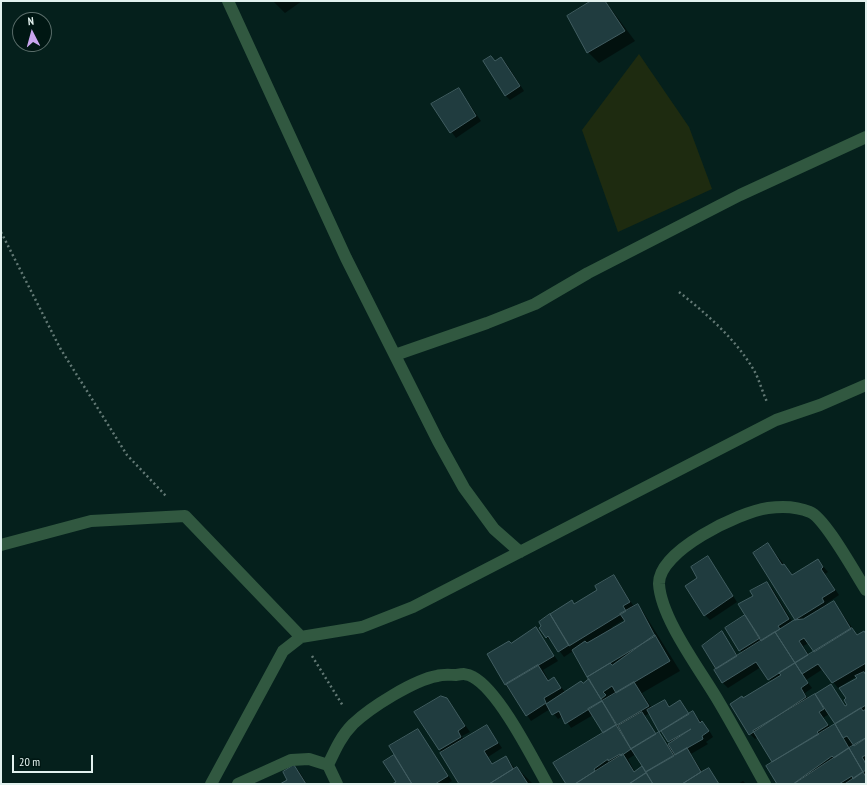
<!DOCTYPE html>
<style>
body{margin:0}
#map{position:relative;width:867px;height:785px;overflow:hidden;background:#05201c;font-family:"PT Sans Narrow",sans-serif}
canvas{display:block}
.frame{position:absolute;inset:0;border:2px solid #e2f1ee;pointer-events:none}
.north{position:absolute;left:12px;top:12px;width:40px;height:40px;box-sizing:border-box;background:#001713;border:1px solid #5a6e6b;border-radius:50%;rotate:354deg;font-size:11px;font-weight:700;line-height:16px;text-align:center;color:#e2f1ee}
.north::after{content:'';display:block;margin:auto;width:14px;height:18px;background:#c8a5ee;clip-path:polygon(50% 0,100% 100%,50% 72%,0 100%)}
.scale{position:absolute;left:12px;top:755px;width:81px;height:18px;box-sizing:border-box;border:2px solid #e2f1ee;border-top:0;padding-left:5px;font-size:12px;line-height:14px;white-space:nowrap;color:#e2f1ee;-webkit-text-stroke:3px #001713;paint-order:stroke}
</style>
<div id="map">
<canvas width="867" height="785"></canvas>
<div class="frame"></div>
<div class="north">N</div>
<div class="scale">20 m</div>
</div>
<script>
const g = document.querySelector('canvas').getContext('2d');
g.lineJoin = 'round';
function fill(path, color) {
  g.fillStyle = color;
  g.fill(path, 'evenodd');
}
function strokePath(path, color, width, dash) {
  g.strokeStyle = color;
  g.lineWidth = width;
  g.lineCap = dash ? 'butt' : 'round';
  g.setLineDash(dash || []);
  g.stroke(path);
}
const green = new Path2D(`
 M 639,54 L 689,127 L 712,189 L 618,232 L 582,130 Z`);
const shadow = new Path2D(`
 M 273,1 L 302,1 L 285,13 Z
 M 593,1 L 605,1 L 635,41 L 599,63 L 588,52 L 568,17 Z
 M 491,57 L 496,62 L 501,58 L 506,63 L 524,91 L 510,100 L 505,95 Z
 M 459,89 L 481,121 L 456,138 L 432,105 Z
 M 768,544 L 793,576 L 818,560 L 828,572 L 825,574 L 839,595 L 826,604 L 827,606 L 834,602 L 858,636 L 866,634 L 866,671 L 863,672 L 866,675 L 866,784 L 778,784 L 774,762 L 758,737 L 755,739 L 750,734 L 744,699 L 772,682 L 761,667 L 728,688 L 723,683 L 703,647 L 722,632 L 738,656 L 743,654 L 726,628 L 746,616 L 754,596 L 767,583 L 772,588 L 793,623 L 797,621 ZM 809,643 L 815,652 L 810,656 L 803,646 ZM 823,669 L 838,688 L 857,676 L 858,679 L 848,705 L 846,707 L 831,685 L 808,699 L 805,693 L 812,688 L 806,680 ZM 829,714 L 836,724 L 831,728 L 823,718 Z
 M 708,558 L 737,602 L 710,620 L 705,615 L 699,578 Z
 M 614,576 L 618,581 L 634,607 L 637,605 L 642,610 L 680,671 L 642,693 L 652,708 L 665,701 L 671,707 L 680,701 L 690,715 L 693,713 L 707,727 L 713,737 L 706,742 L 708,744 L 691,754 L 703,773 L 709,769 L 719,784 L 567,784 L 604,733 L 593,715 L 571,728 L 563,716 L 558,719 L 550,709 L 531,721 L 505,684 L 511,644 L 536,629 L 558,661 L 543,670 L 549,681 L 554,678 L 565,692 L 590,680 L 573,651 L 564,657 L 553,642 L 546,637 L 571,601 L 575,604 L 598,590 ZM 625,619 L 626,621 L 613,629 L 612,627 ZM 649,713 L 660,731 L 671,743 L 672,749 L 659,734 L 657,735 L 645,716 ZM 636,754 L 643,766 L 635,772 L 628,759 Z
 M 447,699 L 470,732 L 462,736 L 464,740 L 487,726 L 502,748 L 488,757 L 493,764 L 506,757 L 515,769 L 517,768 L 533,784 L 460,784 L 440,750 Z
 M 418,730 L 452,781 L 447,784 L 394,784 L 398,782 L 385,763 L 396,755 Z
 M 294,766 L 299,771 L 307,784 L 282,784 L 288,780 Z
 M 743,781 L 746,784 L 738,784 Z`);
const building = new Path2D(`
 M 591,1 L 605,1 L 625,31 L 587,53 L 567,16 Z
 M 491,56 L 495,61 L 501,57 L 520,86 L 505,96 L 483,61 Z
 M 459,88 L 476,116 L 450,133 L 431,104 Z
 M 768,543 L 782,565 L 784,564 L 792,575 L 818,559 L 823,567 L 821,569 L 835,590 L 822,598 L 824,602 L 795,620 L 753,553 Z
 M 708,556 L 733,596 L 704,616 L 685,586 L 697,578 L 691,567 Z
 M 614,575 L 630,602 L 623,606 L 626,611 L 569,646 L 550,614 L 572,600 L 574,604 L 597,590 L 595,586 Z
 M 767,582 L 789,619 L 778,626 L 780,629 L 761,641 L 738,604 L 753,596 L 750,591 Z
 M 834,601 L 851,629 L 814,652 L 804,638 L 799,641 L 808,655 L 795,663 L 775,632 L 794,620 L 803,619 Z
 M 638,604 L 655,636 L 587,677 L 572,650 L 585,641 L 587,643 L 625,621 L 620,614 Z
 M 550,614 L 569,645 L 558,652 L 548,636 L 546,638 L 539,628 L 541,626 L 539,622 Z
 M 745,615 L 760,638 L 739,651 L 725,628 Z
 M 536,627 L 554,656 L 505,685 L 487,654 L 509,641 L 511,643 Z
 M 852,628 L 857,635 L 864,631 L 866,634 L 866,663 L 832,683 L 818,664 L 802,674 L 795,663 Z
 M 722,631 L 737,656 L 716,669 L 702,646 Z
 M 775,632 L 795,663 L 768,680 L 756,662 L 722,683 L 714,670 Z
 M 655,635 L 670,661 L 616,693 L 612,686 L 603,692 L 606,695 L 601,699 L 587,677 L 610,663 L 612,665 Z
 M 795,663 L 808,683 L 801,688 L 806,697 L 749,735 L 730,704 L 742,696 L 743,698 L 781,675 L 779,673 Z
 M 538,665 L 548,681 L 554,677 L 561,688 L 544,698 L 546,703 L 526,716 L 506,684 Z
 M 864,672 L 866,675 L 866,705 L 835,724 L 815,694 L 831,684 L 845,706 L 847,705 L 844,700 L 846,698 L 839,688 L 857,678 L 855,676 Z
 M 589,679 L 602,701 L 565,724 L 559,711 L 552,715 L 546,704 L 581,681 L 583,683 Z
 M 634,682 L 649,706 L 617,725 L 602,701 Z
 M 815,694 L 824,709 L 819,712 L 828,725 L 817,732 L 819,734 L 772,762 L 753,731 Z
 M 441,696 L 447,698 L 465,726 L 458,731 L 461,737 L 439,750 L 414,712 Z
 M 665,700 L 669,707 L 680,700 L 689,714 L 659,732 L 647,710 Z
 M 602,701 L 616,725 L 603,733 L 588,709 Z
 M 861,708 L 863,711 L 866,709 L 866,738 L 854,746 L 847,736 L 843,738 L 835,724 Z
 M 693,711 L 700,723 L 702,721 L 709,731 L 702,736 L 703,739 L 675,755 L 668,744 L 691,729 L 668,742 L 661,731 Z
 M 642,712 L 656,734 L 631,749 L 618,726 Z
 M 835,724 L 849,748 L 834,758 L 832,756 L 793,784 L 777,784 L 766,766 Z
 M 487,725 L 498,743 L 484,751 L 492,764 L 506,756 L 513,769 L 489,784 L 459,784 L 440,753 Z
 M 616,725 L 631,749 L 621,756 L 620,754 L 608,761 L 608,759 L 594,769 L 595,771 L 575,784 L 566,784 L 553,763 Z
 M 418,729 L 448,776 L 435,784 L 412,784 L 389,746 Z
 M 659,732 L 674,756 L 646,772 L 631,749 Z
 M 866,738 L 866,755 L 862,757 L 866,764 L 866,770 L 863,772 L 849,748 Z
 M 687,748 L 701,772 L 682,784 L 653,784 L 646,772 Z
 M 849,748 L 863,772 L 853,779 L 852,776 L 839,784 L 794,784 Z
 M 623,754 L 634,772 L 642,766 L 646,773 L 629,784 L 575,784 Z
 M 394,755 L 412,784 L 392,784 L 396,782 L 383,762 Z
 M 294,765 L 306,784 L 280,784 L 287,780 L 283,772 Z
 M 517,767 L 528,784 L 489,784 L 505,774 Z
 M 709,768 L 719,784 L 682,784 L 701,772 Z
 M 863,772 L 866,777 L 866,784 L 845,784 Z
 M 646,773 L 653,784 L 629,784 Z`);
const path = new Path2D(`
 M 1,232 L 60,348 L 127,455 L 166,496
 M 679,292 C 708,315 738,341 756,374 C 760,383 763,393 767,402
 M 312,656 L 343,706`);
const minor = new Path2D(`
 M 228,1 L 346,258 L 438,441 L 464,488 L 494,529 L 520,552
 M 395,355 L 487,323 L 535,304 L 588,273 L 740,195 L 866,137
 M 1,545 L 91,521 L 185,516 L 301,637
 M 211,784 L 283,651 L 301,637 L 362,627 L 413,607 L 776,420 L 820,405 L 866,385
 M 238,784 L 291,760 L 309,759 L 328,765
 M 337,784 L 328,765 C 335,750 341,736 353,724 C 371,707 414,680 437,676 C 443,674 450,675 456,675 C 462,674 467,673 473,677 C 499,691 532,757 547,784
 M 765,784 C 750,757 735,729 719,702 C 701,671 661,619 659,584 C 658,551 739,512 768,508 C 782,506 796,506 810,512 C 825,518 855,573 866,590`);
fill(green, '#1e2b10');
fill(shadow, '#0007');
fill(building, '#203c3f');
strokePath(building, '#415d61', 1);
strokePath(path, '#637975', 2.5, [2, 3]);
strokePath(minor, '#315840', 12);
</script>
